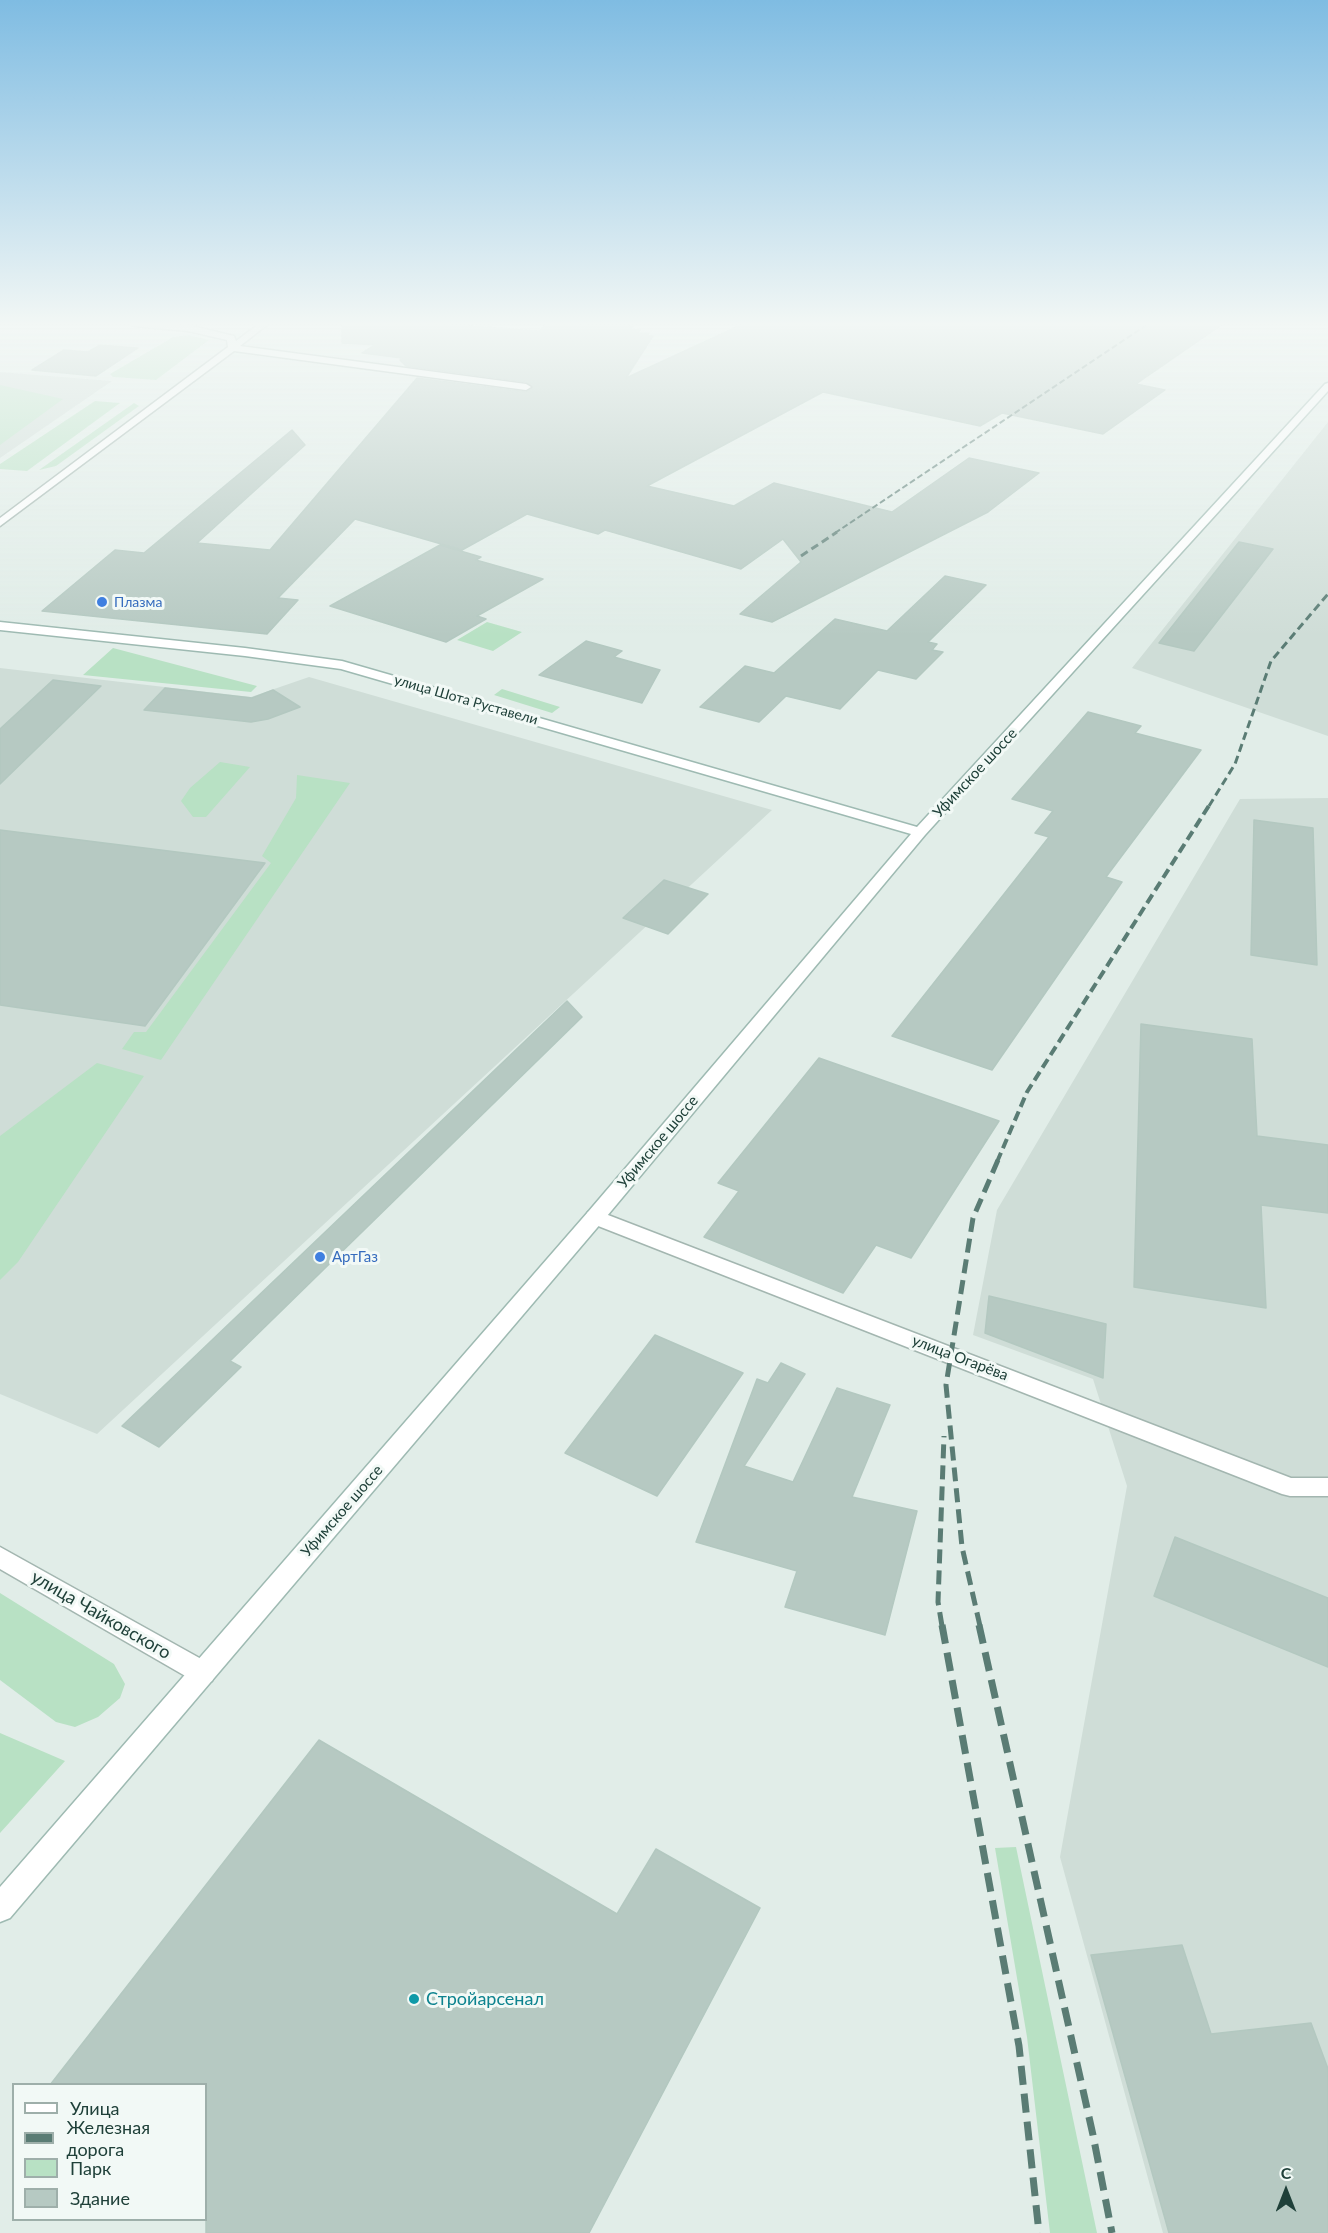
<!DOCTYPE html>
<meta charset="utf-8">
<style>
body{margin:0}
#map{position:relative;width:1328px;height:2233px;overflow:hidden;background:#e1ede8;font-family:Lato,sans-serif}
canvas{display:block}
.legend{position:absolute;left:12px;top:2083px;width:195px;height:138px;box-sizing:border-box;background:#f2f9f6;border:2px solid #9eafaa;margin:0;padding:8px 10px;list-style:none;font-size:18px;color:#1f4039}
.legend li{display:flex;align-items:center;gap:12px;height:30px}
.legend b{width:30px;border:2px solid #9eafaa}
.north{position:absolute;left:1256px;top:2161px;width:60px;height:60px;-webkit-text-stroke:4px #f2f9f6;paint-order:stroke;rotate:0deg;font-size:16px;font-weight:700;line-height:24px;text-align:center;color:#1f4039}
.north::after{content:'';display:block;margin:auto;width:21px;height:27px;background:#1f4039;clip-path:polygon(50% 0,100% 100%,50% 72%,0 100%)}
</style>
<div id="map">
<canvas width="1328" height="2233"></canvas>
<ul class="legend">
<li><b style="height:8px;background:#fff"></b>Улица</li>
<li><b style="height:8px;background:#5a7c74"></b>Железная дорога</li>
<li><b style="height:16px;background:#b8e1c4"></b>Парк</li>
<li><b style="height:16px;background:#b6c9c2"></b>Здание</li>
</ul>
<div class="north">С</div>
</div>
<script>
const g = document.querySelector('canvas').getContext('2d');
g.lineJoin = 'round';
function fill(path, color) {
  g.fillStyle = color;
  g.fill(path, 'evenodd');
}
function strokePath(path, color, width, dash) {
  g.strokeStyle = color;
  g.lineWidth = width;
  g.lineCap = dash ? 'butt' : 'round';
  g.setLineDash(dash || []);
  g.stroke(path);
}
function drawText(font, color, halo, rows, align = 'center') {
  g.font = font + ' Lato,sans-serif';
  g.lineWidth = 6;
  g.setLineDash([]);
  g.textBaseline = 'middle';
  g.strokeStyle = halo;
  g.fillStyle = color;
  for (const [text, x, y, turn = 0] of rows) {
    g.save();
    g.translate(x, y);
    g.rotate((+turn || 0) * Math.PI / 180);
    g.textAlign = isNaN(turn) ? turn : align;
    if (halo) g.strokeText(text, 0, 0);
    g.fillText(text, 0, 0);
    g.restore();
  }
}
const built = new Path2D(`
 M 0,372 L 112,381 L 0,458 Z
 M 1328,422 L 1328,736 L 1132,668 Z
 M 0,668 L 251,697 L 309,677 L 772,810 L 97,1434 L 0,1394 Z
 M 1328,798 L 1328,2233 L 1163,2233 L 1060,1857 L 1127,1486 L 1093,1379 L 973,1335 L 997,1210 L 1240,799 Z`);
const green = new Path2D(`
 M 188,335 L 209,340 L 156,380 L 113,377 L 110,374 L 173,337 Z
 M 0,385 L 63,399 L 0,445 Z
 M 95,401 L 120,403 L 27,471 L 0,469 L 0,464 Z
 M 134,403 L 139,406 L 56,466 L 39,470 Z
 M 487,622 L 522,632 L 493,651 L 457,640 Z
 M 113,648 L 257,686 L 251,692 L 83,675 Z
 M 502,689 L 560,707 L 552,713 L 494,695 Z
 M 220,762 L 250,767 L 206,817 L 193,817 L 181,801 L 190,788 Z
 M 297,775 L 350,783 L 161,1060 L 122,1049 L 134,1032 L 146,1032 L 271,863 L 262,856 L 296,798 Z
 M 97,1063 L 144,1076 L 18,1262 L 0,1280 L 0,1136 Z
 M 0,1593 L 114,1664 L 125,1684 L 120,1698 L 98,1717 L 75,1727 L 56,1722 L 0,1680 Z
 M 0,1733 L 65,1761 L 0,1833 Z
 M 1016,1847 L 1097,2233 L 1050,2233 L 1027,2037 L 995,1848 Z`);
const building = new Path2D(`
 M 342,324 L 441,324 L 539,331 L 546,324 L 633,326 L 630,329 L 640,330 L 638,333 L 649,333 L 647,336 L 653,336 L 626,378 L 743,324 L 1223,324 L 1136,384 L 1165,390 L 1103,434 L 1002,413 L 980,426 L 823,392 L 647,486 L 734,506 L 774,483 L 892,512 L 969,458 L 1039,473 L 988,512 L 772,622 L 740,614 L 801,562 L 783,539 L 741,569 L 605,530 L 598,534 L 527,514 L 462,550 L 355,519 L 278,598 L 298,600 L 267,634 L 42,611 L 115,550 L 144,553 L 292,430 L 305,445 L 197,543 L 270,550 L 417,378 L 526,392 L 533,388 L 526,382 L 406,366 L 400,360 L 402,358 L 362,353 L 375,345 L 342,343 Z
 M 100,345 L 138,348 L 96,376 L 32,370 L 64,350 L 88,352 Z
 M 1239,542 L 1273,549 L 1194,651 L 1159,643 Z
 M 440,545 L 481,557 L 476,560 L 543,579 L 477,616 L 486,619 L 446,642 L 330,606 Z
 M 945,576 L 986,585 L 928,642 L 937,644 L 932,650 L 943,652 L 916,679 L 878,670 L 840,709 L 786,696 L 759,722 L 700,707 L 745,666 L 774,673 L 835,619 L 887,631 Z
 M 586,641 L 622,651 L 614,657 L 660,670 L 642,703 L 539,675 Z
 M 53,680 L 101,686 L 0,784 L 0,729 Z
 M 165,688 L 252,698 L 273,690 L 300,707 L 268,719 L 251,722 L 144,710 Z
 M 1088,712 L 1141,726 L 1135,733 L 1201,750 L 1106,877 L 1122,882 L 992,1070 L 892,1036 L 1049,837 L 1035,833 L 1053,811 L 1012,799 Z
 M 1254,820 L 1313,828 L 1317,965 L 1251,955 Z
 M 0,830 L 265,863 L 145,1026 L 0,1005 Z
 M 664,880 L 708,894 L 668,934 L 623,918 Z
 M 567,1001 L 582,1017 L 230,1361 L 241,1367 L 159,1447 L 122,1426 Z
 M 1141,1024 L 1252,1039 L 1257,1136 L 1328,1145 L 1328,1213 L 1261,1205 L 1266,1308 L 1134,1287 Z
 M 819,1058 L 999,1121 L 911,1258 L 876,1245 L 843,1293 L 704,1237 L 739,1191 L 718,1183 Z
 M 989,1296 L 1106,1324 L 1103,1378 L 985,1333 Z
 M 655,1335 L 743,1373 L 657,1496 L 565,1453 Z
 M 781,1363 L 805,1374 L 744,1466 L 793,1482 L 837,1388 L 890,1405 L 852,1497 L 917,1511 L 885,1635 L 785,1607 L 797,1571 L 696,1542 L 757,1379 L 768,1383 Z
 M 1175,1537 L 1328,1598 L 1328,1667 L 1154,1596 Z
 M 319,1740 L 617,1914 L 656,1849 L 760,1908 L 589,2233 L 206,2233 L 206,2085 L 50,2085 Z
 M 1182,1945 L 1211,2034 L 1311,2023 L 1328,2069 L 1328,2233 L 1169,2233 L 1091,1955 Z`);
const street = new Path2D(`
 M 130,324 L 188,325 L 234,336 L 236,341 L 259,324 L 268,324 L 240,346 L 526,384 L 531,387 L 526,390 L 234,351 L 0,526 L 0,518 L 228,347 L 227,340 L 188,331 L 134,326 Z
 M 595,1210 L 1291,1478 L 1328,1478 L 1328,1496 L 1290,1496 L 1282,1494 L 588,1222 L 585,1217 L 588,1212 Z
 M 0,1547 L 212,1665 L 215,1673 L 212,1681 L 203,1684 L 194,1681 L 0,1569 Z`);
const secondary = new Path2D(`
 M 1328,383 L 1328,391 L 925,835 L 602,1222 L 10,1918 L 0,1922 L 0,1887 L 588,1212 L 911,834 L 341,669 L 245,656 L 0,630 L 0,622 L 245,648 L 342,661 L 917,827 L 1325,384 Z`);
const railFar4 = new Path2D(`
 M 835,533 L 1148,324`);
const railFar3 = new Path2D(`
 M 801,556 L 837,532
 M 1209,806 L 1235,764 L 1271,661 L 1328,594`);
const railFar2 = new Path2D(`
 M 997,1162 L 1027,1092 L 1210,804`);
const railFar1 = new Path2D(`
 M 942,1626 L 938,1602 L 944,1436
 M 980,1626 L 962,1547 L 946,1385 L 973,1218 L 998,1160`);
const rail = new Path2D(`
 M 942,1625 L 1019,2046 L 1039,2233
 M 979,1625 L 1093,2135 L 1112,2233`);
const markers = [
 [102,602,6,"#3f7fe0"],
 [320,1257,6,"#3f7fe0"],
 [414,1999,6,"#0f9aa8"]
];
const farShopnames = [
 ["Плазма",114,602]
];
const farStreetnames = [
 ["улица Шота Руставели",466,700,16]
];
const streetNames = [
 ["Уфимское шоссе",975,773,-47],
 ["Уфимское шоссе",658,1142,-50],
 ["улица Огарёва",960,1358,21],
 ["Уфимское шоссе",342,1511,-49]
];
const shopNames = [
 ["АртГаз",332,1257]
];
const nearStreetnames = [
 ["улица Чайковского",101,1615,30]
];
const nearCulturenames = [
 ["Стройарсенал",426,1999]
];
fill(built, '#cfddd7');
fill(green, '#b8e1c4');
fill(building, '#b6c9c2');
strokePath(building, '#b3c8c0', 1.5);
strokePath(street, '#a3b6b0', 3);
strokePath(secondary, '#9ebab2', 3);
fill(street, '#fff');
fill(secondary, '#fff');
strokePath(railFar4, '#5a7c74', 2, [6, 3]);
strokePath(railFar3, '#5a7c74', 3, [8, 4.5]);
strokePath(railFar2, '#5a7c74', 4, [10, 5]);
strokePath(railFar1, '#5a7c74', 5, [14, 7]);
strokePath(rail, '#5a7c74', 7, [19, 9]);
const sky = g.createLinearGradient(0, 0, 0, 636);
sky.addColorStop(0, '#7fbce2');
sky.addColorStop(0.51, '#f2f7f5');
sky.addColorStop(1, '#f2f7f500');
g.fillStyle = sky;
g.fillRect(0, 0, 1328, 636);
for (const [x, y, r, color] of markers) {
  const dot = new Path2D();
  dot.arc(x, y, r, 0, 2 * Math.PI);
  g.fillStyle = color;
  g.fill(dot);
  strokePath(dot, '#f2f9f6', 2);
}
drawText('14px', '#366cbe', '#f2f9f6', farShopnames, 'left');
drawText('14px', '#1f4039', '#f2f9f6', farStreetnames);
drawText('15px', '#1f4039', '#f2f9f6', streetNames);
drawText('15px', '#366cbe', '#f2f9f6', shopNames, 'left');
drawText('18px', '#1f4039', '#f2f9f6', nearStreetnames);
drawText('18px', '#0d838f', '#f2f9f6', nearCulturenames, 'left');
</script>
